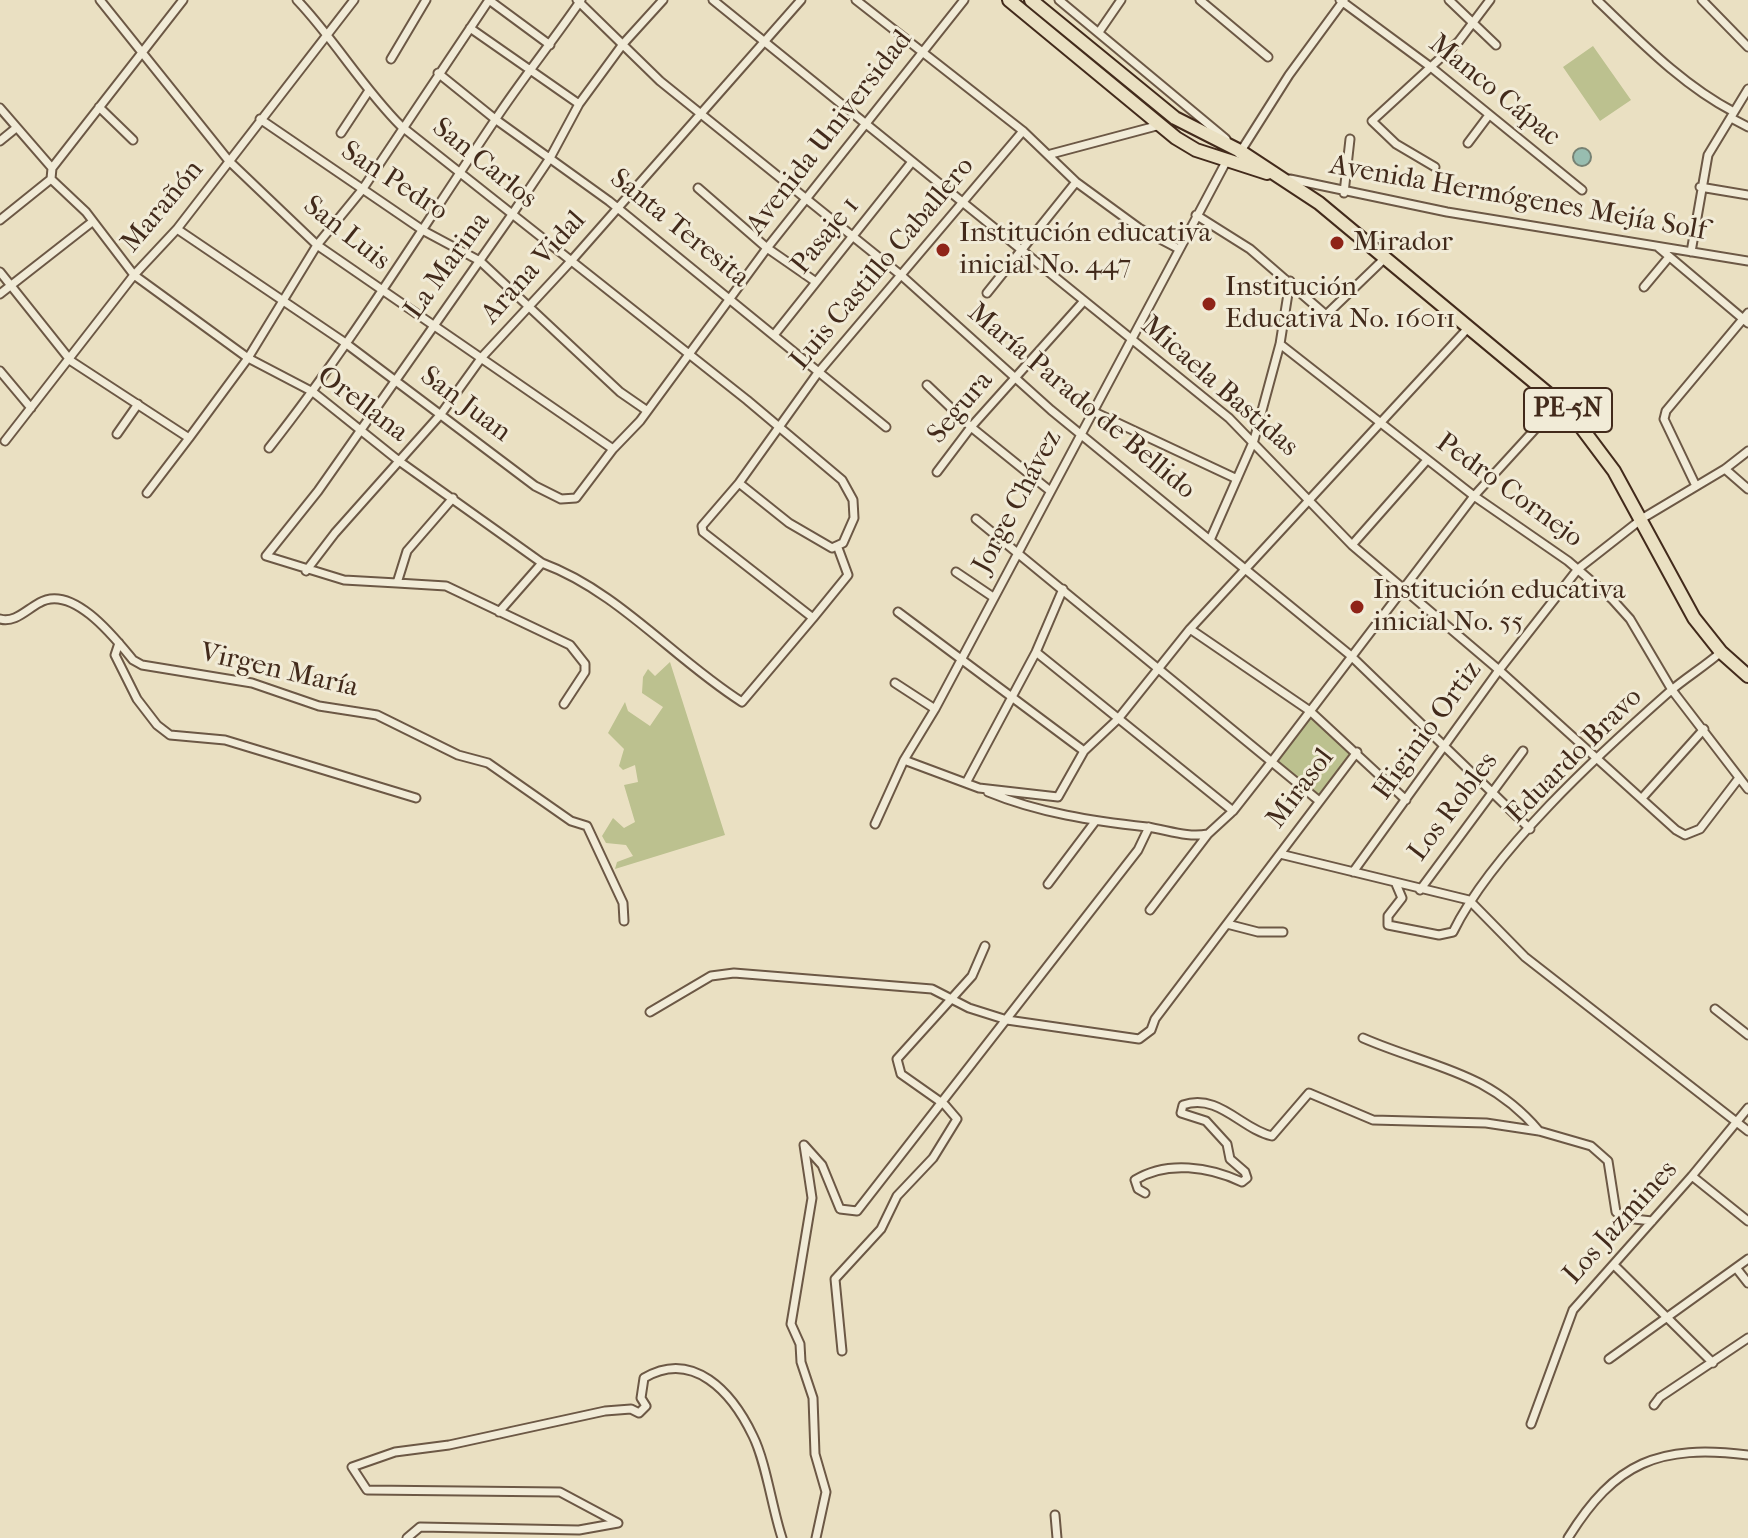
<!DOCTYPE html>
<meta charset="utf-8">
<style>
body{margin:0}
canvas{display:block;background:#eae0c2}
</style>
<canvas width="1748" height="1538"></canvas>
<script>
const g = document.querySelector('canvas').getContext('2d');
g.lineJoin = 'round';
function fill(path, color) {
  g.fillStyle = color;
  g.fill(path, 'evenodd');
}
function strokePath(path, color, width, dash) {
  g.strokeStyle = color;
  g.lineWidth = width;
  g.lineCap = dash ? 'butt' : 'round';
  g.setLineDash(dash || []);
  g.stroke(path);
}
function drawText(font, color, halo, rows, align = 'center') {
  g.font = font + ' "IM FELL French Canon",serif';
  g.lineWidth = 6;
  g.setLineDash([]);
  g.textBaseline = 'middle';
  g.strokeStyle = halo;
  g.fillStyle = color;
  for (const [text, x, y, turn = 0] of rows) {
    g.save();
    g.translate(x, y);
    g.rotate((+turn || 0) * Math.PI / 180);
    g.textAlign = isNaN(turn) ? turn : align;
    if (halo) g.strokeText(text, 0, 0);
    g.fillText(text, 0, 0);
    g.restore();
  }
}
const green = new Path2D(`
 M 1593,46 L 1631,100 L 1600,121 L 1563,67 Z
 M 670,662 L 725,835 L 615,869 L 617,862 L 633,856 L 626,845 L 606,843 L 602,836 L 613,818 L 624,828 L 635,822 L 624,785 L 638,782 L 635,765 L 623,770 L 619,766 L 624,749 L 608,733 L 625,702 L 628,711 L 650,726 L 663,707 L 642,693 L 643,677 L 648,669 L 655,676 Z
 M 1310,711 L 1357,752 L 1318,800 L 1273,760 Z`);
const water = new Path2D(`
 M1573 157a9 9 0 1 1 18 0a9 9 0 1 1-18 0Z`);
const street = new Path2D(`
 M 100,0 L 229,161 L 317,245 L 613,449
 M 297,0 C 335,40 362,87 401,126 L 747,400 L 842,480 L 853,500 L 854,518 L 843,543 L 832,548 L 789,523 L 739,483
 M 489,0 L 550,45
 M 577,0 L 660,81 L 902,276 L 1051,410 L 1350,655 L 1530,829
 M 713,0 L 1229,418 L 1352,545 L 1499,670 L 1676,830 L 1685,835 L 1700,829 L 1739,778
 M 856,0 L 1023,131 L 1076,182 L 1139,228 L 1179,249
 M 1059,0 L 1226,139
 M 1200,0 L 1268,57
 M 1340,0 L 1432,68 L 1582,190
 M 1449,0 L 1496,45
 M 1597,0 C 1639,40 1682,85 1734,112
 M 1702,0 L 1748,47
 M 470,28 L 579,104
 M 1099,32 L 1121,0
 M 391,59 L 426,0
 M 438,73 L 495,119 L 609,201 L 886,427
 M 99,107 L 133,140
 M 0,108 L 52,168
 M 1731,118 L 1748,127
 M 260,119 L 424,231 L 480,261 L 620,392 L 646,410
 M 341,133 L 368,92
 M 0,141 L 16,128
 M 1468,143 L 1489,115
 M 1051,154 L 1160,125
 M 1239,154 L 1289,75 L 1344,0
 M 1435,167 L 1396,144 L 1372,121 L 1459,41 L 1490,0
 M 52,168 L 51,179 L 86,212 L 134,275 L 248,358 L 313,392 L 399,461 L 542,563 C 618,591 674,659 742,702 L 813,618 L 703,532 L 702,526 L 739,483 L 817,374 L 1023,131
 M 52,168 L 183,0
 M 1290,179 L 1447,212 L 1748,261
 M 1700,187 L 1748,195
 M 698,188 L 767,248 L 816,282
 M 1344,193 L 1350,139
 M 1196,215 L 1250,249 L 1326,315 L 1384,259
 M 0,220 L 51,179
 M 177,229 L 344,342 L 535,486 L 561,499 L 576,498 L 613,449 L 640,421 L 767,248 L 964,0
 M 1658,247 L 1748,323
 M 1691,252 L 1708,155 L 1748,89
 M 0,272 L 71,361 L 189,438 L 248,358 L 317,245 L 362,190 L 489,0
 M 1644,287 L 1669,257
 M 987,293 L 1076,182
 M 0,294 L 92,222
 M 774,335 L 911,163
 M 1280,344 L 1474,496 L 1568,561 L 1612,599 L 1630,619 L 1672,690 L 1748,789
 M 0,371 L 31,408
 M 927,385 L 971,427 L 1049,490
 M 1092,411 L 1237,479
 M 117,434 L 138,404
 M 5,441 L 134,275 L 177,229 L 354,0
 M 269,448 C 351,344 421,230 495,120 C 522,79 553,41 581,0
 M 1725,469 L 1748,489
 M 937,472 L 971,427 L 1083,302
 M 1696,486 L 1664,419 L 1666,411 L 1748,313
 M 147,493 L 189,438
 M 453,498 L 407,551 L 397,583 L 344,580 L 266,556 L 318,491 L 511,216 L 550,158 L 579,104 L 623,44 L 663,0
 M 976,519 L 1318,800
 M 1210,540 L 1254,440 L 1280,344 L 1290,281
 M 1352,545 L 1427,460
 M 306,571 L 335,533 L 441,414 L 482,357 L 572,260 L 801,0
 M 956,572 L 993,597
 M 397,583 L 446,586 L 570,645 L 585,664 L 585,672 L 564,704
 M 499,612 L 542,563
 M 898,612 L 1084,751
 M 813,618 L 848,575 L 838,548
 M 0,619 C 15,623 26,610 39,603 C 72,583 115,638 133,660 L 142,665 L 252,683 L 319,706 L 377,715 L 458,755 L 488,763 L 571,821 L 587,826 L 623,903 L 624,921
 M 1190,629 L 1310,711 L 1406,800
 M 119,643 L 115,655 L 137,699 L 157,725 L 170,735 L 225,740 L 416,798
 M 1036,652 L 1233,811
 M 895,683 L 935,709
 M 904,760 L 979,788 L 1058,797 L 1084,751 L 1118,719 L 1190,629 L 1468,328
 M 966,783 L 1036,652 L 1063,589
 M 988,792 C 1039,813 1093,821 1147,827 C 1168,830 1187,838 1208,834 L 1150,910
 M 1643,797 L 1704,729
 M 875,824 L 904,760 L 935,709 L 1227,160
 M 1208,834 L 1233,811 L 1273,760 L 1474,496 L 1559,403
 M 1280,854 L 1469,900 L 1525,957 L 1748,1131
 M 1353,872 L 1499,670 L 1578,569 L 1643,518 L 1725,469 L 1748,451
 M 1048,884 L 1094,823
 M 1396,884 L 1402,898 L 1388,916 L 1388,925 L 1439,935 L 1453,932 C 1492,852 1600,753 1668,693 C 1685,678 1704,667 1721,652
 M 1420,890 L 1523,751
 M 1227,924 L 1258,932 L 1283,932
 M 1715,1009 L 1748,1035
 M 650,1012 L 711,976 L 734,973 L 932,989 L 969,1008 L 1007,1020 L 1139,1039 L 1151,1030 L 1155,1019 L 1357,752
 M 1363,1038 C 1432,1068 1487,1070 1539,1131
 M 1692,1176 L 1748,1221
 M 1145,1193 L 1138,1189 L 1135,1180 C 1167,1160 1210,1167 1242,1182 L 1247,1178 L 1245,1172 L 1230,1159 L 1227,1144 L 1206,1121 L 1181,1113 L 1183,1105 C 1219,1093 1241,1129 1272,1136 L 1309,1093 L 1373,1120 L 1486,1123 L 1539,1131 L 1591,1146 L 1608,1161 L 1616,1212 L 1625,1218 L 1652,1221
 M 1614,1265 L 1713,1363
 M 1737,1269 L 1748,1283
 M 842,1351 L 835,1279 L 881,1229 L 897,1196 L 933,1158 L 957,1119 L 945,1105 L 901,1074 L 897,1059 L 972,976 L 985,946
 M 1609,1359 L 1748,1259
 M 1654,1405 L 1660,1397 L 1748,1338
 M 1531,1424 L 1573,1310 L 1692,1176 L 1748,1108
 M 1055,1515 L 1057,1538
 M 407,1538 L 420,1527 L 579,1530 L 618,1523 L 560,1492 L 367,1490 L 352,1467 L 395,1452 L 449,1445 L 605,1411 L 631,1409 L 639,1413 L 646,1406 L 641,1398 L 644,1378 C 693,1349 732,1392 753,1436 C 766,1462 772,1508 782,1538
 M 816,1538 L 826,1492 L 815,1454 L 813,1398 L 801,1362 L 800,1344 L 791,1324 L 812,1198 L 804,1145 L 822,1165 L 840,1209 L 857,1211 L 1138,850 L 1149,827
 M 1568,1538 C 1615,1462 1659,1444 1748,1455`);
const highway = new Path2D(`
 M 1009,0 L 1176,138 L 1196,150 L 1267,173
 M 1031,0 L 1175,118 L 1240,151 L 1319,203 L 1569,411 L 1614,471 L 1694,618 L 1721,652 L 1748,676`);
const markers = [
 [1337,243,8,"#8f2418"],
 [943,250,8,"#8f2418"],
 [1209,304,8,"#8f2418"],
 [1357,607,8,"#8f2418"]
];
const shields = [
 [1568,410,88]
];
const shieldNames = [
 ["PE-5N",1568,410]
];
const streetNames = [
 ["Manco Cápac",1494,91,39],
 ["Avenida Universidad",830,133,-52],
 ["San Carlos",484,164,39],
 ["San Pedro",394,182,33],
 ["Avenida Hermógenes Mejía Solf",1518,199,10],
 ["Marañón",163,207,-50],
 ["Santa Teresita",679,229,39],
 ["San Luis",346,234,38],
 ["Pasaje 1",826,236,-51],
 ["Luis Castillo Caballero",883,264,-50],
 ["La Marina",448,266,-54],
 ["Arana Vidal",534,268,-48],
 ["Micaela Bastidas",1219,387,41],
 ["María Parado de Bellido",1081,402,40],
 ["Orellana",362,405,37],
 ["San Juan",465,405,37],
 ["Segura",961,408,-50],
 ["Pedro Cornejo",1509,491,36],
 ["Jorge Chávez",1018,502,-62],
 ["Virgen María",279,671,13],
 ["Higinio Ortiz",1428,731,-54],
 ["Eduardo Bravo",1575,756,-45],
 ["Mirasol",1301,789,-53],
 ["Los Robles",1454,807,-53],
 ["Los Jazmines",1621,1223,-48]
];
const poiNames = [
 ["Institución educativa",959,234],
 ["inicial No. 447",959,266],
 ["Mirador",1353,243],
 ["Institución",1225,288],
 ["Educativa No. 16011",1225,320],
 ["Institución educativa",1373,591],
 ["inicial No. 55",1373,623]
];
fill(green, '#bcc18f');
fill(water, '#98bdb0');
strokePath(water, '#768274', 2);
strokePath(street, '#6c5845', 11);
strokePath(highway, '#422a1b', 16);
strokePath(street, '#f1ebd7', 7);
strokePath(highway, '#eae0c2', 12);
for (const [x, y, r, color] of markers) {
  const dot = new Path2D();
  dot.arc(x, y, r, 0, 2 * Math.PI);
  g.fillStyle = color;
  g.fill(dot);
  strokePath(dot, '#f1ebd7', 3);
}
for (const [x, y, w] of shields) {
  const box = new Path2D();
  box.roundRect(x - w / 2, y - 22, w, 44, 6);
  g.fillStyle = '#f1ebd7';
  g.fill(box);
  strokePath(box, '#422a1b', 2);
}
drawText('bold 26px', '#422a1b', null, shieldNames);
drawText('28px', '#422a1b', '#f1ebd7', streetNames);
drawText('28px', '#422a1b', '#f1ebd7', poiNames, 'left');
</script>
